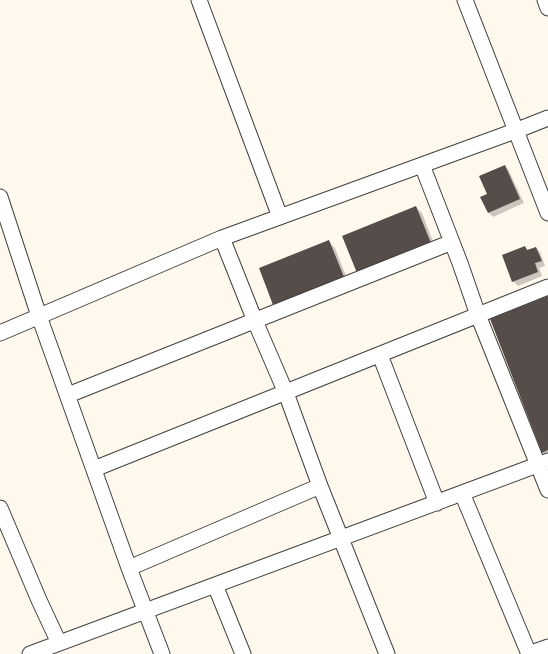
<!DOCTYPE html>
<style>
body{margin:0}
canvas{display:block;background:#fff9ed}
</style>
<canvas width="548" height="654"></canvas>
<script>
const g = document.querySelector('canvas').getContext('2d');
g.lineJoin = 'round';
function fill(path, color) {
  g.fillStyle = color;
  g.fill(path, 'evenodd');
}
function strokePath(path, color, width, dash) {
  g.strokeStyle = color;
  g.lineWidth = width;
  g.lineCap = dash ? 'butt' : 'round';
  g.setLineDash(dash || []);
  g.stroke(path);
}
const shadow = new Path2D(`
 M 505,166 L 509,171 L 524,203 L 493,217 L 488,212 L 489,194 Z
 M 416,207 L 422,213 L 436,249 L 343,237 Z
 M 329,242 L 335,248 L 349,283 L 280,311 L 274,304 Z
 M 525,247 L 528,251 L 536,248 L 540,252 L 545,266 L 539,268 L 542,276 L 518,286 L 513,281 Z
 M 548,297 L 548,454 L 546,455 L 543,452 Z`);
const building = new Path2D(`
 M 505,165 L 520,199 L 488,213 L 480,197 L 487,194 L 479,176 Z
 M 416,206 L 431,243 L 357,273 L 342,236 Z
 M 329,240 L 344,277 L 273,305 L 259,268 Z
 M 525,246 L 527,250 L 536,247 L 542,261 L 535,263 L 538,272 L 512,282 L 502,255 Z
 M 548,296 L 548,450 L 542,453 L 490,319 Z`);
const minor = new Path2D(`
 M 199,0 L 280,217
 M 465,0 L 548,213
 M 545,0 L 548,8
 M 422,165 L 460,263 L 478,315 L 548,490
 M 0,197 L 39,316 L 129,568 L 162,654
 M 222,238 L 255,321 L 286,393 L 320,486 L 387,654
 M 0,333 L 222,238 L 515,131 L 548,118
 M 380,355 L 437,503
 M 68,395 L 452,242
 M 94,469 L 548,287
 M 462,493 L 529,654
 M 0,508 L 39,600 L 59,643
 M 129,568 L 320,486
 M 215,585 L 243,654
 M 30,654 L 548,461
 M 528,654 L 548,647`);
fill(shadow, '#0003');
fill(building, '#564c49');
strokePath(minor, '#404040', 17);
strokePath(minor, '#fff', 15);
</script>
